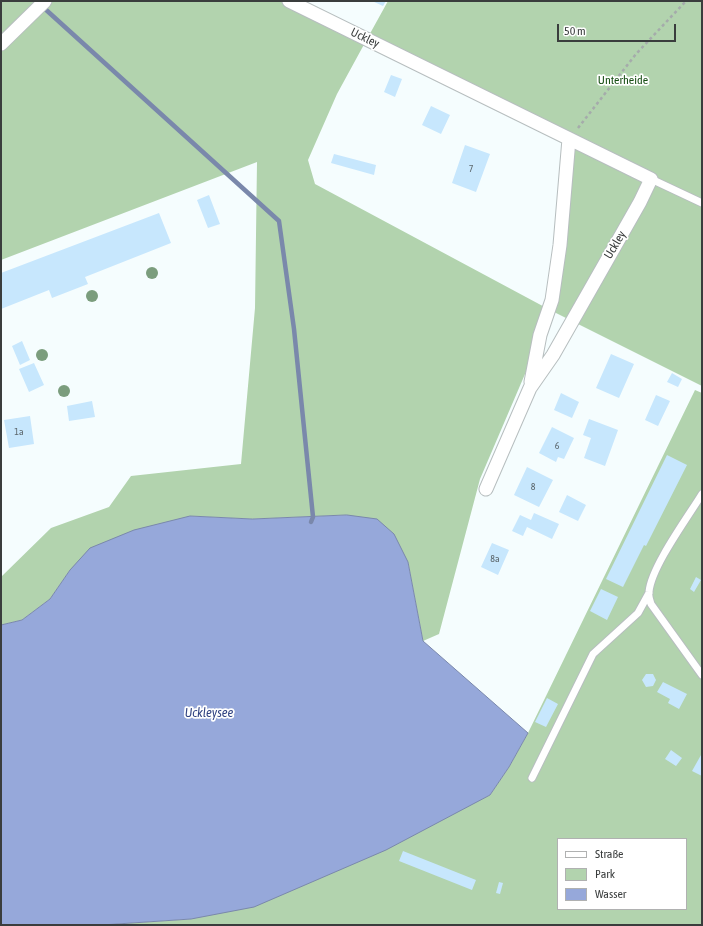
<!DOCTYPE html>
<meta charset="utf-8">
<style>
body{margin:0}
#map{position:relative;width:703px;height:926px;overflow:hidden;background:#f5fdfe;font-family:"Asap Condensed",sans-serif}
canvas{display:block}
.frame{position:absolute;inset:0;border:2px solid #3a3d3d;pointer-events:none}
.legend{position:absolute;left:557px;top:838px;width:130px;height:72px;box-sizing:border-box;background:#fff;border:1px solid #b0b1b1;margin:0;padding:5px 7px;list-style:none;font-size:12px;color:#3a3d3d}
.legend li{display:flex;align-items:center;gap:8px;height:20px}
.legend b{width:20px;border:1px solid #b0b1b1}
.scale{position:absolute;left:557px;top:24px;width:119px;height:18px;box-sizing:border-box;border:2px solid #3a3d3d;border-top:0;padding-left:5px;font-size:12px;line-height:14px;white-space:nowrap;color:#3a3d3d;-webkit-text-stroke:3px #fff;paint-order:stroke}
</style>
<div id="map">
<canvas width="703" height="926"></canvas>
<div class="frame"></div>
<ul class="legend">
<li><b style="height:5px;background:#fff"></b>Straße</li>
<li><b style="height:11px;background:#b2d3ae"></b>Park</li>
<li><b style="height:11px;background:#96a8da"></b>Wasser</li>
</ul>
<div class="scale">50 m</div>
</div>
<script>
const g = document.querySelector('canvas').getContext('2d');
g.lineJoin = 'round';
function fill(path, color) {
  g.fillStyle = color;
  g.fill(path, 'evenodd');
}
function strokePath(path, color, width, dash) {
  g.strokeStyle = color;
  g.lineWidth = width;
  g.lineCap = dash ? 'butt' : 'round';
  g.setLineDash(dash || []);
  g.stroke(path);
}
function drawText(font, color, halo, rows, align = 'center') {
  g.font = font + ' "Asap Condensed",sans-serif';
  g.lineWidth = 3.5;
  g.setLineDash([]);
  g.textBaseline = 'middle';
  g.strokeStyle = halo;
  g.fillStyle = color;
  for (const [text, x, y, turn = 0] of rows) {
    g.save();
    g.translate(x, y);
    g.rotate((+turn || 0) * Math.PI / 180);
    g.textAlign = isNaN(turn) ? turn : align;
    if (halo) g.strokeText(text, 0, 0);
    g.fillText(text, 0, 0);
    g.restore();
  }
}
const green = new Path2D(`
 M 1,1 L 289,1 L 367,39 L 388,1 L 702,1 L 702,386 L 552,311 L 480,479 L 439,634 L 423,641 L 408,562 L 347,515 L 252,519 L 190,516 L 70,570 L 50,599 L 22,620 L 1,625 L 1,577 L 51,528 L 109,507 L 131,476 L 241,464 L 255,308 L 257,162 L 1,260 ZM 367,39 L 569,139 L 552,311 L 315,184 L 308,160 L 337,94 Z
 M 695,390 L 702,393 L 702,925 L 102,925 L 191,919 L 454,812 L 490,795 L 509,767 L 528,733 ZM 558,839 L 686,839 L 686,909 L 558,909 Z`);
const water = new Path2D(`
 M 347,515 L 377,519 L 394,534 L 408,562 L 423,641 L 528,733 L 509,767 L 490,795 L 386,850 L 254,907 L 191,919 L 102,925 L 1,925 L 1,625 L 22,620 L 50,599 L 70,570 L 90,548 L 134,530 L 190,516 L 252,519 Z`);
const stream = new Path2D(`
 M 44,8 L 279,221 L 294,329 L 313,517 L 311,522`);
const building = new Path2D(`
 M 372,1 L 386,1 L 383,6 Z
 M 391,75 L 402,79 L 395,97 L 384,92 Z
 M 431,106 L 450,115 L 441,134 L 422,125 Z
 M 465,145 L 490,154 L 476,192 L 452,183 Z
 M 334,154 L 376,165 L 374,175 L 331,163 Z
 M 209,195 L 220,224 L 208,228 L 197,200 Z
 M 159,213 L 171,243 L 85,277 L 88,284 L 52,298 L 49,290 L 1,309 L 1,273 Z
 M 22,341 L 30,360 L 20,365 L 12,346 Z
 M 611,354 L 634,364 L 619,398 L 596,388 Z
 M 34,363 L 44,385 L 29,392 L 19,369 Z
 M 672,373 L 682,379 L 678,387 L 667,382 Z
 M 561,393 L 579,402 L 572,418 L 554,410 Z
 M 656,395 L 670,401 L 658,426 L 645,420 Z
 M 92,401 L 95,417 L 69,421 L 67,406 Z
 M 30,416 L 34,444 L 9,448 L 4,420 Z
 M 589,419 L 618,430 L 605,466 L 584,458 L 591,438 L 583,435 Z
 M 552,427 L 574,438 L 564,459 L 558,457 L 556,462 L 539,453 Z
 M 667,455 L 687,465 L 646,546 L 644,545 L 623,587 L 606,579 Z
 M 527,467 L 553,480 L 539,507 L 514,495 Z
 M 567,495 L 586,505 L 578,521 L 559,512 Z
 M 534,513 L 559,524 L 552,539 L 527,527 L 523,536 L 512,531 L 520,515 L 531,520 Z
 M 492,543 L 509,550 L 498,575 L 481,567 Z
 M 696,577 L 701,580 L 694,592 L 690,589 Z
 M 601,589 L 618,597 L 607,620 L 590,611 Z
 M 646,674 L 653,674 L 656,680 L 653,686 L 646,687 L 642,680 Z
 M 663,682 L 687,694 L 679,709 L 668,703 L 670,699 L 657,692 Z
 M 547,698 L 558,704 L 546,727 L 535,722 Z
 M 671,750 L 682,758 L 676,766 L 665,759 Z
 M 701,755 L 702,756 L 702,776 L 692,771 Z
 M 403,851 L 476,880 L 472,890 L 399,861 Z
 M 499,882 L 503,883 L 500,894 L 496,893 Z`);
const path = new Path2D(`
 M 578,128 L 636,54 L 686,1`);
const lane = new Path2D(`
 M 651,179 L 702,203
 M 702,494 C 688,517 651,567 649,592 C 648,596 650,601 651,604 L 702,675
 M 532,778 L 593,654 L 638,613 L 649,593`);
const street = new Path2D(`
 M 289,1 L 651,179 L 640,202 L 553,355 L 530,388 L 486,489
 M 1,44 L 45,1
 M 531,382 L 540,335 L 552,300 L 560,245 L 569,139`);
const trees = [
 [152,273],
 [92,296],
 [42,355],
 [64,391]
];
const numberNames = [
 ["7",471,169],
 ["1a",19,432],
 ["6",557,446],
 ["8",533,487],
 ["8a",495,559]
];
const streetNames = [
 ["Uckley",365,38,26],
 ["Uckley",615,245,-59]
];
const parkNames = [
 ["Unterheide",623,80]
];
const waterNames = [
 ["Uckleysee",209,713]
];
fill(green, '#b2d3ae');
fill(water, '#96a8da');
strokePath(water, '#7a88ab', 1);
strokePath(stream, '#7a88ab', 4.5);
fill(building, '#c7e7fd');
strokePath(lane, '#b7bebf', 9);
strokePath(street, '#b7bebf', 15);
strokePath(path, '#a5abab', 2.5, [3, 3]);
strokePath(lane, '#fff', 7);
strokePath(street, '#fff', 13);
g.fillStyle = '#7b9d7d';
for (const [x, y] of trees) {
  g.beginPath();
  g.arc(x, y, 6, 0, 2 * Math.PI);
  g.fill();
}
drawText('10px', '#5d686d', null, numberNames);
drawText('12px', '#3a3d3d', '#fff', streetNames);
drawText('12px', '#174e14', '#fff', parkNames);
drawText('italic 13px', '#334583', '#fff', waterNames);
</script>
